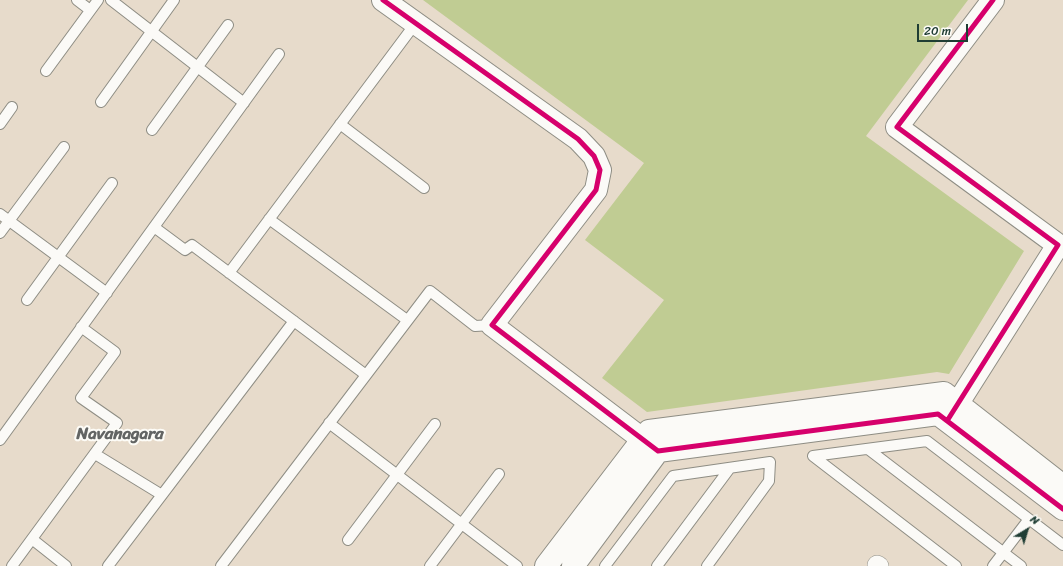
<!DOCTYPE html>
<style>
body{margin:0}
#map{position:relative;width:1063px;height:566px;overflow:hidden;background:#e7dbcb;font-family:Sriracha,sans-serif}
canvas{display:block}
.north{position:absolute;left:1007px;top:510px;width:40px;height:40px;-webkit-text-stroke:3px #fdfcf7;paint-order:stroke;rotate:38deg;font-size:11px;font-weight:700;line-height:16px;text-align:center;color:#1f3d34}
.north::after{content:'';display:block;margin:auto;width:14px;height:18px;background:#1f3d34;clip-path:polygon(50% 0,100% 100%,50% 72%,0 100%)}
.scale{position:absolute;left:917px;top:24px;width:51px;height:18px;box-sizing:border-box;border:2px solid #1f3d34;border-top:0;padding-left:5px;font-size:12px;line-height:14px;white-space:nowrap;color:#1f3d34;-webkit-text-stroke:3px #fdfcf7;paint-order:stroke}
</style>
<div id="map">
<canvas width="1063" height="566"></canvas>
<div class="north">N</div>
<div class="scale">20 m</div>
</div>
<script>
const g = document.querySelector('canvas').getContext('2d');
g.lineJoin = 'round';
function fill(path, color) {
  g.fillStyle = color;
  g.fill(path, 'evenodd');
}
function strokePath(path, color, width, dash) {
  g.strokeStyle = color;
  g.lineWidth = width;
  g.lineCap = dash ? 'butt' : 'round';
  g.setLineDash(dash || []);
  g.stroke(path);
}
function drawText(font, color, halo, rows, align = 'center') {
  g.font = font + ' Sriracha,sans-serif';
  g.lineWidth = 4;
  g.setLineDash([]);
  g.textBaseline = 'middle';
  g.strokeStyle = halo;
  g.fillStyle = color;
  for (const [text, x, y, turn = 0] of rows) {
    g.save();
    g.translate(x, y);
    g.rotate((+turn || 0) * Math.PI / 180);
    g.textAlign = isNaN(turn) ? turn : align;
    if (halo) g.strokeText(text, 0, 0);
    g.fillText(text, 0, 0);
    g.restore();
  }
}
const green = new Path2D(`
 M 423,0 L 968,0 L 866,136 L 1024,251 L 949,374 L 937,372 L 647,412 L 602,378 L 664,300 L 585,240 L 644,163 Z`);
const lane = new Path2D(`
 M 77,0 L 90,10
 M 111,0 L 244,103
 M 46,71 L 98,0
 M 101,102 L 174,0
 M 0,124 L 12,107
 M 340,124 L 424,188
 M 152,130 L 228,25
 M 0,214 L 107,293
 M 269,219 L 407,320
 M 154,227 L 185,250 L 192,245 L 366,375
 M 0,233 L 64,147
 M 229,273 L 415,24
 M 27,300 L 112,183
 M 329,423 L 517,566
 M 0,440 L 279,54
 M 868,449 L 1021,566
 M 95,454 L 162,495
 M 813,456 L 927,441 L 1063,545
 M 813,456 L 956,566
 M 32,539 L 66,566
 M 348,540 L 435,424
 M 12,566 L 117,423 L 81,398 L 115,352 L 81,327
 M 108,566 L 294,321
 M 221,566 L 430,291 L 475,326 L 492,325
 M 430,566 L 499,474
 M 605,566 L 673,476 L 770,462 L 769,481 L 707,566
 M 657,566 L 730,468
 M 993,566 L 1029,519`);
const street = new Path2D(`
 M 877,565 L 879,566`);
const secondary = new Path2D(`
 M 383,0 L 578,139 L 594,156 L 600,170 L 596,190 L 492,325 L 658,451 L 938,414 L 1063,509
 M 949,417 L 1058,245 L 897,127 L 993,0
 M 546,566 L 649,431 L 944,393 L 1063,486
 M 573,566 L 658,451`);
const cycleway = new Path2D(`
 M 383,0 L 578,139 L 594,156 L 600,170 L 596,190 L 492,325 L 658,451 L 938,414 L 1063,509
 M 947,421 L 1058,245 L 897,127 L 993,0`);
const districtNames = [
 ["Navanagara",120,435]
];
fill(green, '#c0cc93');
strokePath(lane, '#8e8d84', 12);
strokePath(street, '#8e8d84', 20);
strokePath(secondary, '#8e8d84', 24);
strokePath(lane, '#fbfaf7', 10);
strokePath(street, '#fbfaf7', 19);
strokePath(secondary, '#fbfaf7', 22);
strokePath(cycleway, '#d6006c', 5);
drawText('bold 17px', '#636564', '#fdfcf7', districtNames);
</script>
